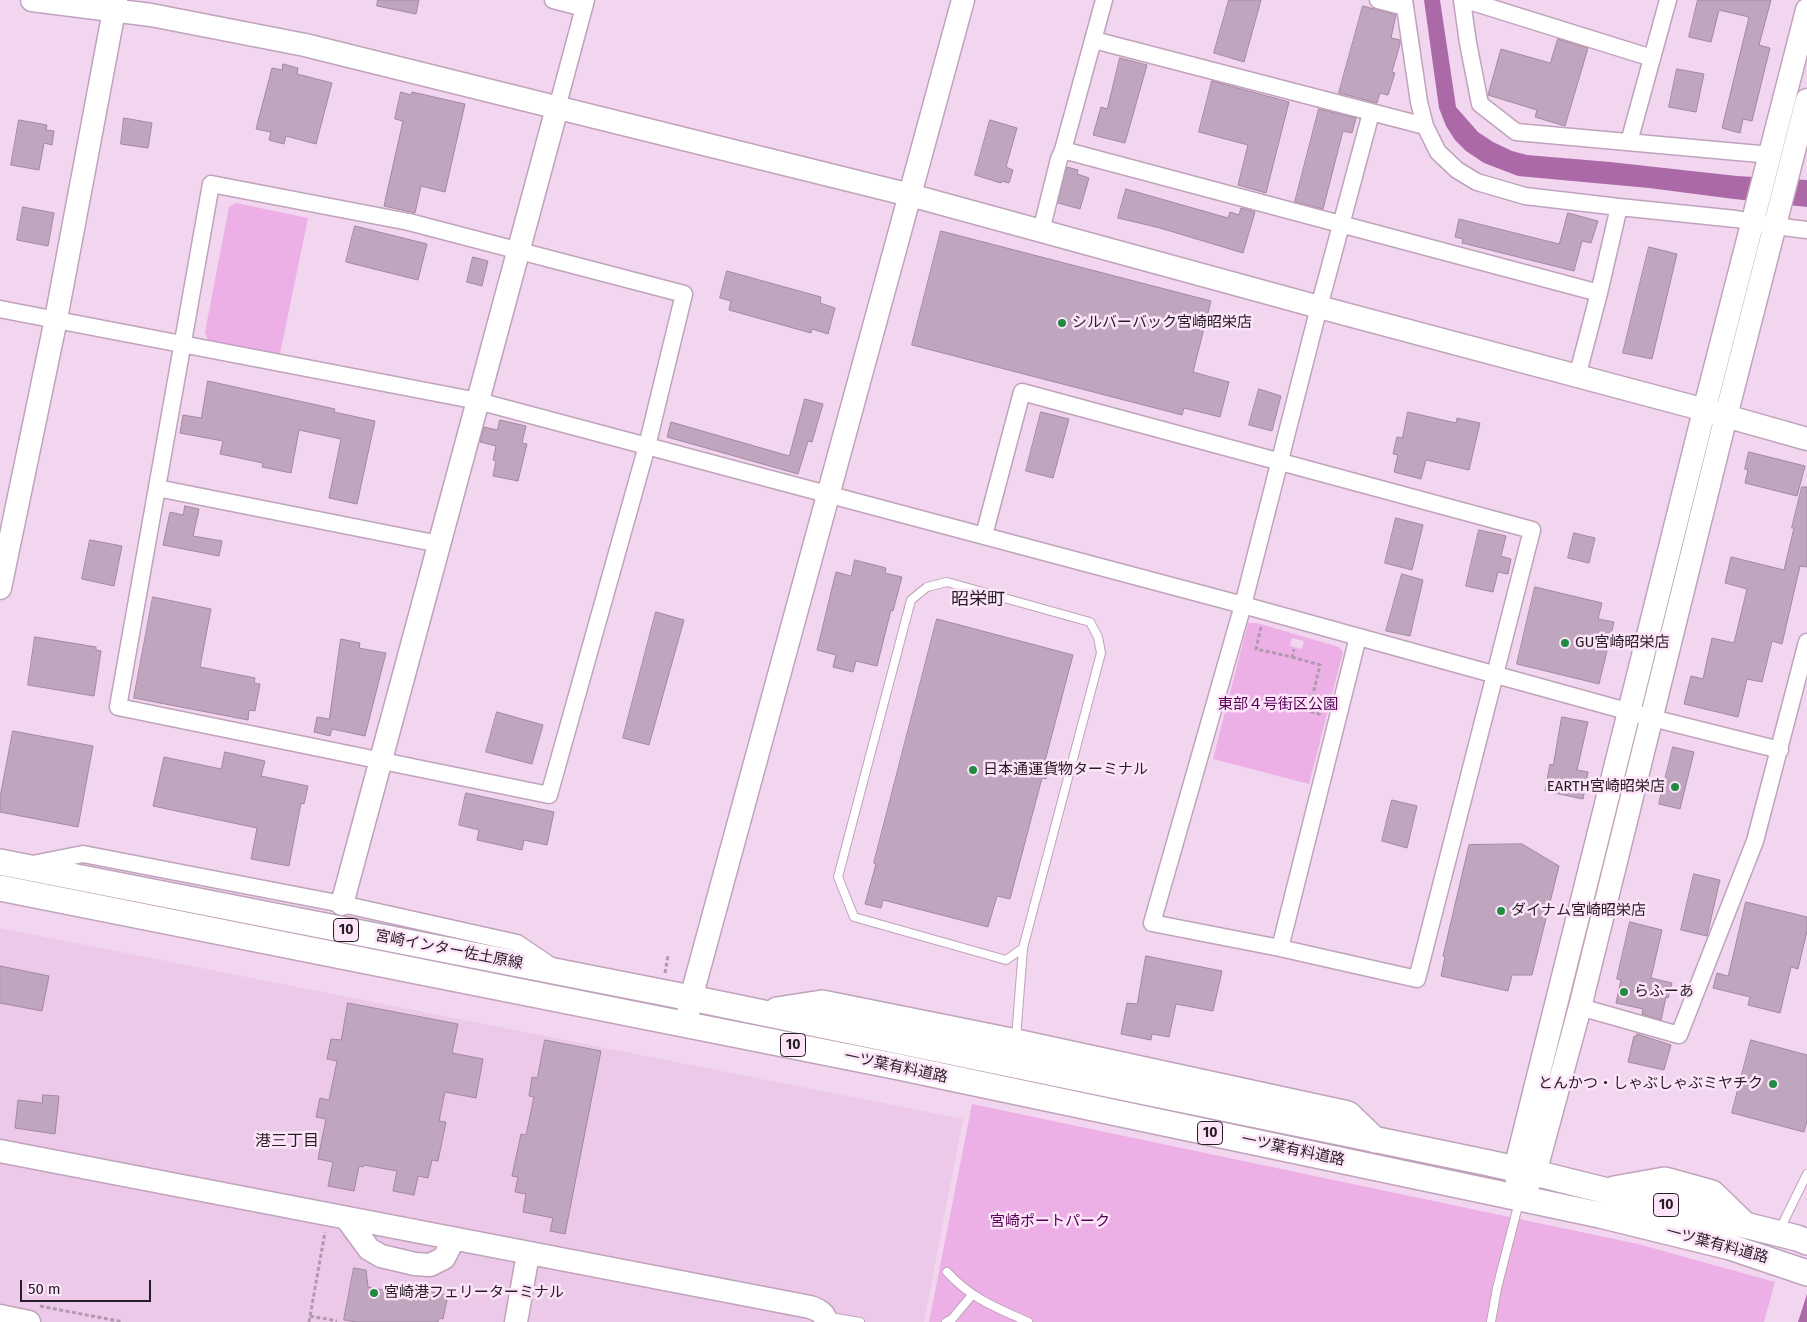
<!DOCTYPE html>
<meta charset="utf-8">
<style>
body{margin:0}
#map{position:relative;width:1807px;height:1322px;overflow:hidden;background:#f2d5ef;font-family:"Fira Sans",sans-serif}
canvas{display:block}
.scale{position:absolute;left:20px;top:1280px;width:131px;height:22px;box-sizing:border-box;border:2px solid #261c25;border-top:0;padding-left:6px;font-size:15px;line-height:18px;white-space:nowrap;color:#261c25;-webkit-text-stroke:4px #fce4f9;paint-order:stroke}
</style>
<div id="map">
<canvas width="1807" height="1322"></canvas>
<div class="scale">50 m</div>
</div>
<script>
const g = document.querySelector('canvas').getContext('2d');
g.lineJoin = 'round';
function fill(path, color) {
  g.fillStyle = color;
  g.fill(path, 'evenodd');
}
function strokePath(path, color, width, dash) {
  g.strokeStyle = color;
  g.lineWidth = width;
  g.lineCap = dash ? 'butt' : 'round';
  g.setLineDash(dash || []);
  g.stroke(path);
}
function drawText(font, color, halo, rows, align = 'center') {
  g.font = font + ' "Fira Sans","Noto Sans JP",sans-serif';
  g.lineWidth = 5;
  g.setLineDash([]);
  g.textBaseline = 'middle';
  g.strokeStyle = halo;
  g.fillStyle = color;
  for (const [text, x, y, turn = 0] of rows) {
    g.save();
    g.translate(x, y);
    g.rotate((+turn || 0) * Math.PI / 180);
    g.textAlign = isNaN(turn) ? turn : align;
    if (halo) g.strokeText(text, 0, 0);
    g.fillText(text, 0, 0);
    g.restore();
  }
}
const built = new Path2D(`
 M 0,928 L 963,1119 L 924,1322 L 0,1322 Z`);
const green = new Path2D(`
 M 236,203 L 308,218 L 280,354 L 208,340 L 205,332 L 229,207 Z
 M 1248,623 L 1257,623 L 1339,647 L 1343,652 L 1309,784 L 1213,759 ZM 1292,638 L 1304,641 L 1302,649 L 1290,646 Z
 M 972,1104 L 1638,1244 L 1775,1282 L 1764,1322 L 929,1322 Z`);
const water = new Path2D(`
 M 1424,0 L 1440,0 L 1456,107 L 1478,132 L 1493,142 L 1512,151 L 1527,155 L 1610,162 L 1737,176 L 1807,180 L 1807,207 L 1734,199 L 1649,188 L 1518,176 L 1484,163 L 1466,151 L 1455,140 L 1446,126 L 1439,108 Z
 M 1807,1294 L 1807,1322 L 1798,1322 Z`);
const building = new Path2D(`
 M 378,0 L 419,0 L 416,14 L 377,6 Z
 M 1229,0 L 1261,0 L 1244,62 L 1214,53 Z
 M 1698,0 L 1771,0 L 1759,45 L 1770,48 L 1752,121 L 1743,119 L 1740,133 L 1722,128 L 1749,17 L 1719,10 L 1711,42 L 1689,37 Z
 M 1363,6 L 1396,15 L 1391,38 L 1400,40 L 1400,44 L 1392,72 L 1395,73 L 1388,95 L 1380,93 L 1377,103 L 1339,93 Z
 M 1558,39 L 1588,48 L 1565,126 L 1535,117 L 1537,110 L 1488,95 L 1501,49 L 1550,63 Z
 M 1120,58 L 1147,65 L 1125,143 L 1093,135 L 1101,107 L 1107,109 Z
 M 283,64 L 298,68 L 297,74 L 332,83 L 316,144 L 286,136 L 284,144 L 269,140 L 271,132 L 256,129 L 272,68 L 282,70 Z
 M 1677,69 L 1704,74 L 1696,112 L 1669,107 Z
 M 1212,81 L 1289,102 L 1266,193 L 1238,185 L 1248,145 L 1199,132 Z
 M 401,92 L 411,95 L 412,92 L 465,104 L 445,192 L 421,186 L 415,213 L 384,206 L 403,121 L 395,119 Z
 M 1319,109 L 1356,118 L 1352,133 L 1343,131 L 1323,209 L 1295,202 Z
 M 124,118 L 152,123 L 148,148 L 121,144 Z
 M 19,120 L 47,125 L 46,130 L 54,131 L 52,145 L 44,143 L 39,170 L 11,165 Z
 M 990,120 L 1017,128 L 1006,167 L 1013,170 L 1009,183 L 1002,181 L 1001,183 L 975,175 Z
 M 1067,167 L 1078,170 L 1077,174 L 1089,178 L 1080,209 L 1058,203 Z
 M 1126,189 L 1228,218 L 1230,212 L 1239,215 L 1241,208 L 1255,212 L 1243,253 L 1160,228 L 1118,218 Z
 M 23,207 L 54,213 L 48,246 L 17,240 Z
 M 1568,213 L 1598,221 L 1591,243 L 1582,241 L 1574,271 L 1462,243 L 1463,239 L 1455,237 L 1459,219 L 1559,244 Z
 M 355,226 L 427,244 L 418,280 L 346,262 Z
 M 941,231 L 1211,301 L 1193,372 L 1229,382 L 1220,417 L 1184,408 L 1182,415 L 912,345 Z
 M 1649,247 L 1677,254 L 1652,359 L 1623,353 Z
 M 473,257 L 488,261 L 482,286 L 467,282 Z
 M 727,271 L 821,297 L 820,303 L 835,308 L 828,334 L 812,329 L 811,333 L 729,310 L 731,301 L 720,298 Z
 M 208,381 L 335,409 L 334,412 L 375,421 L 357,504 L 329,498 L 341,439 L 299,430 L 291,473 L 262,467 L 263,463 L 220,454 L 223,441 L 180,433 L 183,415 L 201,418 Z
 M 1259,389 L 1281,396 L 1272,431 L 1249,425 Z
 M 805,399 L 823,404 L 812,442 L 808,441 L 798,474 L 667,437 L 671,422 L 789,456 Z
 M 1041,412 L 1069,419 L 1053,478 L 1026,471 Z
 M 1408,412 L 1456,423 L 1457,418 L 1480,423 L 1469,470 L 1426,460 L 1421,479 L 1394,472 L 1398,455 L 1393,454 L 1397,437 L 1402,438 Z
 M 500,420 L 526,426 L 522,443 L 527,444 L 518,481 L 493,476 L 496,461 L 493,460 L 496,446 L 480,442 L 484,427 L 497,430 Z
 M 1749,452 L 1805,466 L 1797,496 L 1745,483 L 1748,470 L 1745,469 Z
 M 1802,487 L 1807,487 L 1807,567 L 1800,566 L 1782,644 L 1772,641 L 1762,682 L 1747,679 L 1738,717 L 1684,704 L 1691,676 L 1703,679 L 1712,638 L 1734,643 L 1747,589 L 1725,583 L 1731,557 L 1784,570 L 1794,528 L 1792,528 Z
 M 185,506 L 199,509 L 193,536 L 222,541 L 219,556 L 163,545 L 170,512 L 183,515 Z
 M 1396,518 L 1423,525 L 1412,570 L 1385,563 Z
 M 1479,530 L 1506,536 L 1501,556 L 1511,559 L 1508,574 L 1498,572 L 1493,592 L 1466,586 Z
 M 1574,533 L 1595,538 L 1589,563 L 1568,558 Z
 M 90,540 L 122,546 L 114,586 L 82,579 Z
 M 855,560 L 886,568 L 885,573 L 902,577 L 893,611 L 891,610 L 877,666 L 856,661 L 853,672 L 833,667 L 836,655 L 817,650 L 836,572 L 851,576 Z
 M 1402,574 L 1423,580 L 1410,636 L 1386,631 Z
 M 1535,587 L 1602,603 L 1598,619 L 1614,622 L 1599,684 L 1517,664 Z
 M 153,597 L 211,609 L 200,667 L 255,678 L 254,683 L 260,684 L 255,711 L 249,710 L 248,720 L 134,698 Z
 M 656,612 L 684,620 L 649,745 L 623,738 Z
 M 937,619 L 1073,655 L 1045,761 L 1050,763 L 1046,779 L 1042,778 L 1010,899 L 997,896 L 988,927 L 883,900 L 881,908 L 865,904 L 876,864 L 874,863 Z
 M 35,637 L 96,647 L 96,650 L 101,651 L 94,696 L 28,685 Z
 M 341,639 L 360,643 L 359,648 L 386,653 L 365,736 L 332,729 L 330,736 L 314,732 L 317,717 L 329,719 Z
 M 497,712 L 543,725 L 532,764 L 486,752 Z
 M 1562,717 L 1588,722 L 1577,770 L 1588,772 L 1583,799 L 1545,791 L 1550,764 L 1553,765 Z
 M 13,731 L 93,746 L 78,827 L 0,812 L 0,798 Z
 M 1673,747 L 1694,752 L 1680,809 L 1659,804 Z
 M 225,752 L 265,761 L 261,776 L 308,786 L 304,804 L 301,803 L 289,866 L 251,859 L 257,828 L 153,806 L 164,757 L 221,769 Z
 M 466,793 L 554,812 L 547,845 L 524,840 L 522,850 L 477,840 L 479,830 L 459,825 Z
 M 1392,800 L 1417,806 L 1407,848 L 1382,841 Z
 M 1522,844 L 1559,866 L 1532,975 L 1512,975 L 1508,991 L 1441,976 L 1445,957 L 1443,956 L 1469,845 Z
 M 1694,874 L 1720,880 L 1707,936 L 1681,930 Z
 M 1746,902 L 1807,917 L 1807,931 L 1798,969 L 1791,967 L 1780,1013 L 1748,1005 L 1750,997 L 1713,988 L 1717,973 L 1728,976 Z
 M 1630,922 L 1662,930 L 1651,978 L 1672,983 L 1668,998 L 1666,997 L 1661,1020 L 1642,1014 L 1643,1009 L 1616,1003 L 1621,980 L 1617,979 Z
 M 1146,956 L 1222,971 L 1213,1011 L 1176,1004 L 1169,1037 L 1152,1034 L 1151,1040 L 1121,1034 L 1127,1003 L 1137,1004 Z
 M 0,966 L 49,976 L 42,1011 L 0,1003 Z
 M 348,1003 L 458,1024 L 452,1053 L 483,1059 L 476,1098 L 445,1092 L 439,1121 L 446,1122 L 438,1161 L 432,1160 L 428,1178 L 418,1176 L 414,1195 L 393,1191 L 397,1171 L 364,1165 L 363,1167 L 359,1166 L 354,1191 L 328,1186 L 333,1162 L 318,1159 L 326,1119 L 316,1117 L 320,1098 L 329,1100 L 337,1061 L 327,1059 L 331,1039 L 341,1040 Z
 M 1637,1034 L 1671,1045 L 1664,1070 L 1628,1062 L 1634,1036 L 1637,1036 Z
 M 545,1040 L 601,1051 L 565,1234 L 550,1231 L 553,1218 L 523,1212 L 526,1194 L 515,1192 L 518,1177 L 512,1176 L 521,1134 L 526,1135 L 534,1097 L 529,1096 L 532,1077 L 537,1078 Z
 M 1751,1040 L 1807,1055 L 1807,1121 L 1804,1132 L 1732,1113 Z
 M 43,1095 L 59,1096 L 55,1134 L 15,1128 L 18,1100 L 42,1103 Z
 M 354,1268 L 366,1270 L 368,1287 L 424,1298 L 426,1291 L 448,1295 L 443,1319 L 439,1318 L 438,1322 L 356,1322 L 344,1320 Z`);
const path = new Path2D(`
 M 1261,627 L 1256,649 L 1292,657 L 1294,649
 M 1292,657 L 1320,665 L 1309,711 L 1323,715
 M 665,973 L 668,956
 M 428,1286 L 463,1292
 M 40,1306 L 123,1322
 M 310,1316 L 337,1321
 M 309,1322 L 325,1232`);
const lane = new Path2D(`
 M 1016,1038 L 1023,948 L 1101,653 L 1098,637 L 1090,622 L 947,582 L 927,587 L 911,600 L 838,877 L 854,917 L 1006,960 L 1023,948
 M 1780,1229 L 1807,1174
 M 947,1272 C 972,1299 995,1307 1028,1322
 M 830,1317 L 860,1322
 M 946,1322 L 952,1319 L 972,1295
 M 1491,1322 L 1497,1288 L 1519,1202`);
const street = new Path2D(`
 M 553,0 L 584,8
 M 1378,0 L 1405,7
 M 1404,0 L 1419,102 L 1425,126 L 1438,152 L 1457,170 L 1477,182 L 1525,196 L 1619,207
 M 1462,0 L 1468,43 L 1480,104 L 1516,132 L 1771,155
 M 1466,0 L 1652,58
 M 1094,40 L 1425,126
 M 557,108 L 586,0
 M 1629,142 L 1668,0
 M 1063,150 L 1599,293 L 1619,207 L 1736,219 L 1775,226 L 1807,230
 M 211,184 L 409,222 L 684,294 L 647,446 L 549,795 L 118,707 Z
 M 1041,231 L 1059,159 L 1063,150 L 1104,0
 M 0,309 L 478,401 L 1243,605 L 1652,718 L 1780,750
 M 1577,377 L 1599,293
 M 157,488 L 439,544
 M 984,535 L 1022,392 L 1532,530 L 1417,979 L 1280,948 L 1152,923 L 1243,605 L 1319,307 L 1371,113
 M 33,864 L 83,854 L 342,904 L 517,943 L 551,966
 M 1280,948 L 1358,637
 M 1580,1007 L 1679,1035 L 1755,841 L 1807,642`);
const secondary = new Path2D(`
 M 32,0 L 151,15 L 305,45 L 910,195 L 1319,307 L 1690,406 L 1807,439
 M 0,588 L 56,319 L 116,0
 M 342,904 L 557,108
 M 686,1024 L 691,998 L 963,0
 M 0,1151 L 810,1307 C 819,1310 824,1313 827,1322
 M 1526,1188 L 1535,1173 L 1580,1007 L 1726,416 L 1807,100
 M 1520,1198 L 1515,1169 L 1704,411 L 1807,10
 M 347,1219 L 369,1249 L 381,1256 L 415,1264 L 430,1265 L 444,1258 L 454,1239
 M 0,1316 L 29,1322
 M 516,1322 L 528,1254`);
const primary = new Path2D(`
 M 0,862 L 691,998 L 1484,1162 L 1535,1173 L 1797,1238 L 1807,1242
 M 0,888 L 899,1067 L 1600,1215 L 1730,1247 L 1807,1273
 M 777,1010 L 822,1003 L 1016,1042 L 1348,1114 L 1375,1140
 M 1614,1189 L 1665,1180 L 1712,1193 L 1744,1224`);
const markers = [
 [1062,323,5,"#208b42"],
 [1565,643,5,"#208b42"],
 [973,770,5,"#208b42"],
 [1675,787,5,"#208b42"],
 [1501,911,5,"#208b42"],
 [1624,992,5,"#208b42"],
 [1773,1084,5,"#208b42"],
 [374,1293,5,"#208b42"]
];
const shields = [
 [346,930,25],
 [793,1045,25],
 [1210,1133,25],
 [1666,1205,25]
];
const shieldNames = [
 ["10",346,930],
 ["10",793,1045],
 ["10",1210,1133],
 ["10",1666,1205]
];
const poiNames = [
 ["シルバーバック宮崎昭栄店",1072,323],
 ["GU宮崎昭栄店",1575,643],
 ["日本通運貨物ターミナル",983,770],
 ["EARTH宮崎昭栄店",1665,787,"right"],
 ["ダイナム宮崎昭栄店",1511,911],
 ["らふーあ",1634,992],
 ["とんかつ・しゃぶしゃぶミヤチク",1763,1084,"right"],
 ["宮崎港フェリーターミナル",384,1293]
];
const parkNames = [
 ["東部４号街区公園",1278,705],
 ["宮崎ポートパーク",1050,1222]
];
const streetNames = [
 ["宮崎インター佐土原線",449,950,11],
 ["一ツ葉有料道路",896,1067,12],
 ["一ツ葉有料道路",1293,1150,12],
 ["一ツ葉有料道路",1717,1245,15]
];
const neighbourhoodNames = [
 ["港三丁目",287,1142]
];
const quarterNames = [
 ["昭栄町",978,600]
];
fill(built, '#ecc9e8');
fill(green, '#ecb0e7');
fill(water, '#ac69a8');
fill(building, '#c0a5be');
strokePath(building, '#a288a0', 1);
strokePath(lane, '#bfa3bc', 10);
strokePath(street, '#bfa3bc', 19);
strokePath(secondary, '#bfa3bc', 25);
strokePath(primary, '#bfa3bc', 28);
strokePath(path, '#b099ae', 3, [4, 2.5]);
strokePath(lane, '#fff', 8);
strokePath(street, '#fff', 16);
strokePath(secondary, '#fff', 22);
strokePath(primary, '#fff', 25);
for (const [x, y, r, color] of markers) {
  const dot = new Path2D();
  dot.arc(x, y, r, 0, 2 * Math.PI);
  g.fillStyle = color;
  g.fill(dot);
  strokePath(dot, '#fce4f9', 2);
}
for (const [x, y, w] of shields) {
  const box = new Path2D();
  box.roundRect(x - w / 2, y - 11.5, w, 23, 4);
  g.fillStyle = '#fce4f9';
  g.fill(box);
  strokePath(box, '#261c25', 1);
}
drawText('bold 14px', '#261c25', null, shieldNames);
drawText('15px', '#261c25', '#fce4f9', poiNames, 'left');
drawText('15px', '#580057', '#fce4f9', parkNames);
drawText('15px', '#261c25', '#fce4f9', streetNames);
drawText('16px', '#261c25', '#fce4f9', neighbourhoodNames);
drawText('18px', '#261c25', '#fce4f9', quarterNames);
</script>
